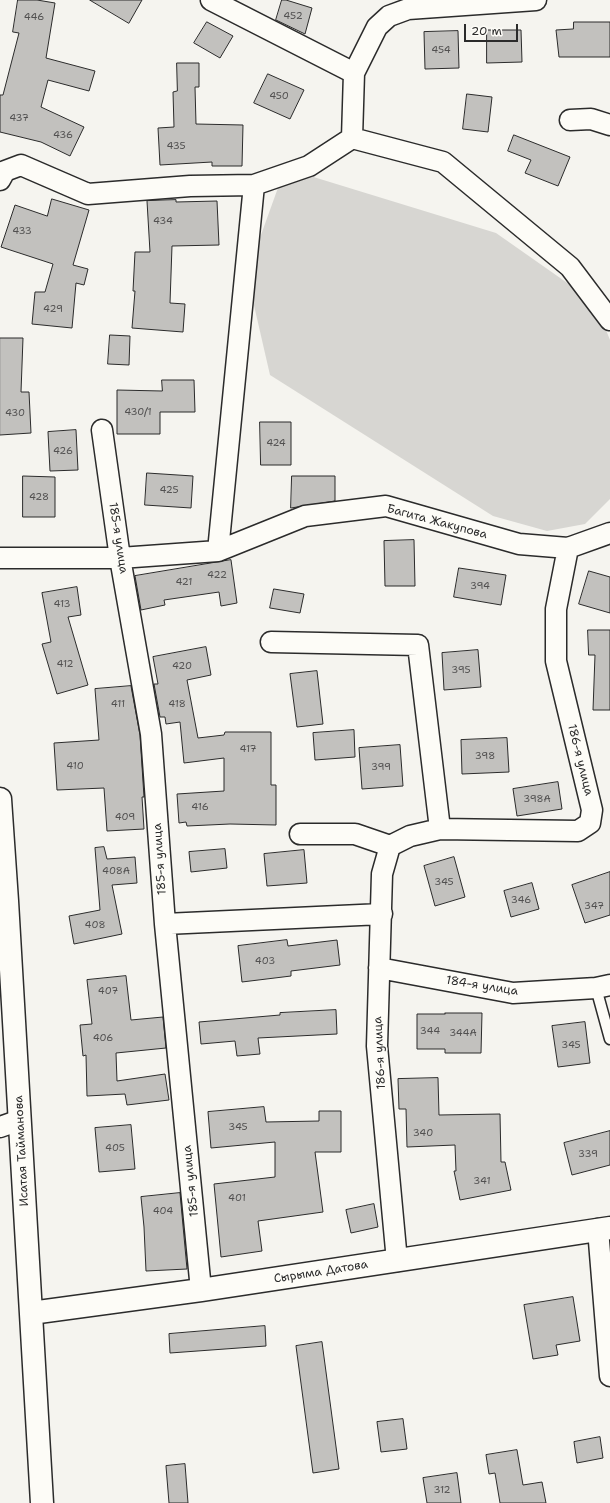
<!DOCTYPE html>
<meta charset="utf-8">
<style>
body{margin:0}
#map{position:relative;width:610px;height:1503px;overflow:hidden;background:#f5f4ef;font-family:"Shantell Sans",sans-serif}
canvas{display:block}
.scale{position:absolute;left:464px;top:24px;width:54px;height:18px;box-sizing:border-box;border:2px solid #2b2b2b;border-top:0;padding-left:5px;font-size:12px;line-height:14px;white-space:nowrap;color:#2b2b2b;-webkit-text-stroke:3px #fdfcf7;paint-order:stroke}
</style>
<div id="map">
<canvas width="610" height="1503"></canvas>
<div class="scale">20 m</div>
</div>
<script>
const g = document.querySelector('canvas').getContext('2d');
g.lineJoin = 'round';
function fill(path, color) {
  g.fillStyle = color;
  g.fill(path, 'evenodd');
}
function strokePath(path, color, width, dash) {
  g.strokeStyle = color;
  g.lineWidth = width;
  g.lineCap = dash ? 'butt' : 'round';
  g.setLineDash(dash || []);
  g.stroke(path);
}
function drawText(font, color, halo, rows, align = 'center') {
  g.font = font + ' "Shantell Sans",sans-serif';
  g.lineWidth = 3;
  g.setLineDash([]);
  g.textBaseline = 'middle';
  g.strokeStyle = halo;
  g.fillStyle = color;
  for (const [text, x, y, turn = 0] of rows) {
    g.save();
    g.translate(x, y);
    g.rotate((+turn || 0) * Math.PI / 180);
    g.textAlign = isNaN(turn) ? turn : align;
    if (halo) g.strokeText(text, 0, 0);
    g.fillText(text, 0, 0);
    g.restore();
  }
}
const green = new Path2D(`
 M 307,175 L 496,233 L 573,287 L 606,330 L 610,340 L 610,499 L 585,524 L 547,531 L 493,516 L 270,375 L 253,301 L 257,246 L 279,185 Z`);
const building = new Path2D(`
 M 18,0 L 37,0 L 55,3 L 46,58 L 95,71 L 89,91 L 48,80 L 41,107 L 84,127 L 70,156 L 41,142 L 0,132 L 0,95 L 3,95 L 19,33 L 13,32 Z
 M 90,0 L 142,0 L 129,23 Z
 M 282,0 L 286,0 L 312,8 L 305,34 L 276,20 Z
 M 207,22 L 233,36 L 220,58 L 194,43 Z
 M 574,22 L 610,22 L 610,57 L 559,57 L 556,30 L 573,29 Z
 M 487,30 L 521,30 L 522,62 L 487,63 Z
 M 458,31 L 459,68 L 425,69 L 424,32 Z
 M 177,63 L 199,63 L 199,87 L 195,87 L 196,124 L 243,125 L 242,166 L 212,166 L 212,162 L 160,165 L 158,128 L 174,127 L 173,92 L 177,91 Z
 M 268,74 L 304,90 L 290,119 L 254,103 Z
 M 467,94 L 492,97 L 488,132 L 463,129 Z
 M 514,135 L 570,157 L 558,186 L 525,173 L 531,160 L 508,151 Z
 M 52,199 L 89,210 L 73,265 L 88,269 L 84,285 L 76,283 L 72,328 L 32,324 L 35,292 L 45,292 L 53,264 L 1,247 L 15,205 L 47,216 Z
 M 176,200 L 176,202 L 217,201 L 219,245 L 172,246 L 170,303 L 185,304 L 183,332 L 132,328 L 135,291 L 133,291 L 135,252 L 150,252 L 147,201 Z
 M 110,335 L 130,336 L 129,365 L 108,364 Z
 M 0,338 L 23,338 L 21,392 L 29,392 L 31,433 L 0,435 Z
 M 162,380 L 194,380 L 195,412 L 160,412 L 160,434 L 117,434 L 117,390 L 162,391 Z
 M 260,422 L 291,422 L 291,465 L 261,465 Z
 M 76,430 L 78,470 L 50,471 L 48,432 Z
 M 147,473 L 193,476 L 191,508 L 145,505 Z
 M 23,476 L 55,477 L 55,517 L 23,517 Z
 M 292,476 L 335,476 L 335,501 L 291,508 Z
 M 414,540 L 415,586 L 385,586 L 384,541 Z
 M 231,560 L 237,603 L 221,606 L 219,592 L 164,600 L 165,605 L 141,610 L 135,576 Z
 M 459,568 L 506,575 L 501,605 L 454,597 Z
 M 589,571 L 610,577 L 610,613 L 579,604 Z
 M 77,587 L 81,615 L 68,617 L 88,685 L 57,694 L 42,644 L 51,642 L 42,593 Z
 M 274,589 L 304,594 L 300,613 L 270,608 Z
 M 588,630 L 610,630 L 610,710 L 593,710 L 595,655 L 589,655 Z
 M 206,647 L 211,675 L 187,680 L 198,738 L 224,735 L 225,732 L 271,732 L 271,785 L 276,785 L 276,825 L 230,824 L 187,826 L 186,822 L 179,823 L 177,794 L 224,791 L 224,758 L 184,763 L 180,722 L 166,724 L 165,717 L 160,717 L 154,684 L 158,684 L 153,657 Z
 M 478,650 L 481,687 L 444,690 L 442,653 Z
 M 317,671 L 323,724 L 297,727 L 290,674 Z
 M 131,686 L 140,735 L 144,797 L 142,797 L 144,829 L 107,831 L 104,788 L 57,790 L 54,743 L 99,740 L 95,689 Z
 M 354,730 L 355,757 L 315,760 L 313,733 Z
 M 507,738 L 509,772 L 462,774 L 461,740 Z
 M 400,745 L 403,786 L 362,789 L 359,748 Z
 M 558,782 L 562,809 L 517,816 L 513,789 Z
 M 104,847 L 107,859 L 135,857 L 137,883 L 112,885 L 122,934 L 74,944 L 69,916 L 100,910 L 95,848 Z
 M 225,849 L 227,868 L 191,872 L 189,852 Z
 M 304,850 L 307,883 L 267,886 L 264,854 Z
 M 454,857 L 465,897 L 435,906 L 424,866 Z
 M 610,872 L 610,915 L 585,923 L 572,885 Z
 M 532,883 L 539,909 L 511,917 L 504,891 Z
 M 287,940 L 288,946 L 337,940 L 340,965 L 291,971 L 291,976 L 242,982 L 238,946 Z
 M 126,976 L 131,1020 L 163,1017 L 166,1048 L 116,1053 L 117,1081 L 165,1074 L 169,1100 L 127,1105 L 125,1094 L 87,1096 L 86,1055 L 83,1056 L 80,1025 L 92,1024 L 87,980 Z
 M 336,1010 L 337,1034 L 258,1038 L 260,1054 L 237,1056 L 235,1041 L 201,1044 L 199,1022 L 280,1015 L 280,1013 Z
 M 445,1013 L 482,1013 L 481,1053 L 445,1053 L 445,1049 L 417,1049 L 417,1014 L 445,1014 Z
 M 585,1022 L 590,1063 L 558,1067 L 552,1026 Z
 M 438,1078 L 439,1115 L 500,1114 L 501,1162 L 505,1162 L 511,1190 L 460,1200 L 454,1171 L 456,1171 L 455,1145 L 407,1147 L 406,1109 L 399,1109 L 398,1079 Z
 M 264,1107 L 266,1122 L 319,1121 L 319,1111 L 341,1111 L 341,1152 L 315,1152 L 323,1212 L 258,1221 L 262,1251 L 221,1257 L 214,1184 L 275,1177 L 275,1142 L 211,1148 L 208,1112 Z
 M 131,1125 L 135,1169 L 99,1172 L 95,1128 Z
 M 610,1131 L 610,1165 L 572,1175 L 564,1143 Z
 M 180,1193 L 187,1269 L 146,1271 L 144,1227 L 141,1197 Z
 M 374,1204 L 378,1227 L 351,1233 L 346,1210 Z
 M 573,1297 L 580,1341 L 556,1345 L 558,1355 L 533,1359 L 524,1305 Z
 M 265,1326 L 266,1346 L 170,1353 L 169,1334 Z
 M 322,1342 L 339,1469 L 313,1473 L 296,1346 Z
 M 403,1419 L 407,1449 L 381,1452 L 377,1422 Z
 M 600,1437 L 603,1458 L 577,1463 L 574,1442 Z
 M 517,1450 L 523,1485 L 542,1482 L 546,1503 L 500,1503 L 495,1473 L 489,1474 L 486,1455 Z
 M 185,1464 L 188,1503 L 169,1503 L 166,1466 Z
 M 457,1473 L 461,1503 L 427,1503 L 423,1478 Z`);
const lane = new Path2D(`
 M 596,988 L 610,1039`);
const street = new Path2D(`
 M 211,0 L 354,73
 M 570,120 L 591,119 L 610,125
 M 352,138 L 354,73 L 377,27 L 389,16 L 408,9 L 536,0
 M 0,180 L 5,171 L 21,165 L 88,194 L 190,186 L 254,185 L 309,166 L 352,138 L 443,162 L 570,267 L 610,320
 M 102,430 L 120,558 L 151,734 L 165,924 L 201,1290
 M 218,551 L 254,185
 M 0,558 L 120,558 L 218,551 L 305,516 L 386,506 L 519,544 L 568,548 L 610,533
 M 271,642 L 418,645 L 440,829
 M 300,834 L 355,834 L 390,846 L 410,836 L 440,829 L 578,831 L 590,823 L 592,810 L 556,661 L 556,609 L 568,548
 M 390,846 L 382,874 L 377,1046 L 397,1261
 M 165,924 L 382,914
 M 379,968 L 513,993 L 596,988 L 610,985
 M 0,1127 L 20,1120
 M 598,1229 L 610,1376`);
const secondary = new Path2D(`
 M 0,799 L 7,901 L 42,1503
 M 31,1313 L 201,1290 L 610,1228`);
const numberNames = [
 ["452",293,16],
 ["446",34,17],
 ["454",441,50],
 ["450",279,96],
 ["437",19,118],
 ["436",63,135],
 ["435",176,146],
 ["434",163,221],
 ["433",22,231],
 ["429",53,309],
 ["430/1",138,412],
 ["430",15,413],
 ["424",276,443],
 ["426",63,451],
 ["425",169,490],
 ["428",39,497],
 ["422",217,575],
 ["421",184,582],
 ["394",480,586],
 ["413",62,604],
 ["412",65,664],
 ["420",182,666],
 ["395",461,670],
 ["411",118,704],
 ["418",177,704],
 ["417",248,749],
 ["398",485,756],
 ["410",75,766],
 ["399",381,767],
 ["398А",537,799],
 ["416",200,807],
 ["409",125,817],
 ["408А",116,871],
 ["345",444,882],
 ["346",521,900],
 ["347",594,906],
 ["408",95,925],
 ["403",265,961],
 ["407",108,991],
 ["344",430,1031],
 ["344А",463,1033],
 ["406",103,1038],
 ["345",571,1045],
 ["345",238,1127],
 ["340",423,1133],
 ["405",115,1148],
 ["339",588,1154],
 ["341",482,1181],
 ["401",237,1198],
 ["404",163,1211],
 ["312",442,1490]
];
const streetNames = [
 ["Багита Жакупова",437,522,15],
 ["185-я улица",118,538,81],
 ["186-я улица",580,760,76],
 ["185-я улица",160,859,-94],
 ["184-я улица",482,986,9],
 ["186-я улица",380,1053,-93],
 ["Исатая Тайманова",22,1151,-93],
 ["185-я улица",191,1181,-96],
 ["Сырыма Датова",321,1272,-9]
];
fill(green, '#d7d6d2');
fill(building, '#c2c1be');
strokePath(building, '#2b2b2b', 1);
strokePath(lane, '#2b2b2b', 13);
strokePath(street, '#2b2b2b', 23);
strokePath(secondary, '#2b2b2b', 25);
strokePath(lane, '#fdfcf7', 10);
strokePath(street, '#fdfcf7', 20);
strokePath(secondary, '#fdfcf7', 22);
drawText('10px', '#515050', null, numberNames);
drawText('12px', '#2b2b2b', '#fdfcf7', streetNames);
</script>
